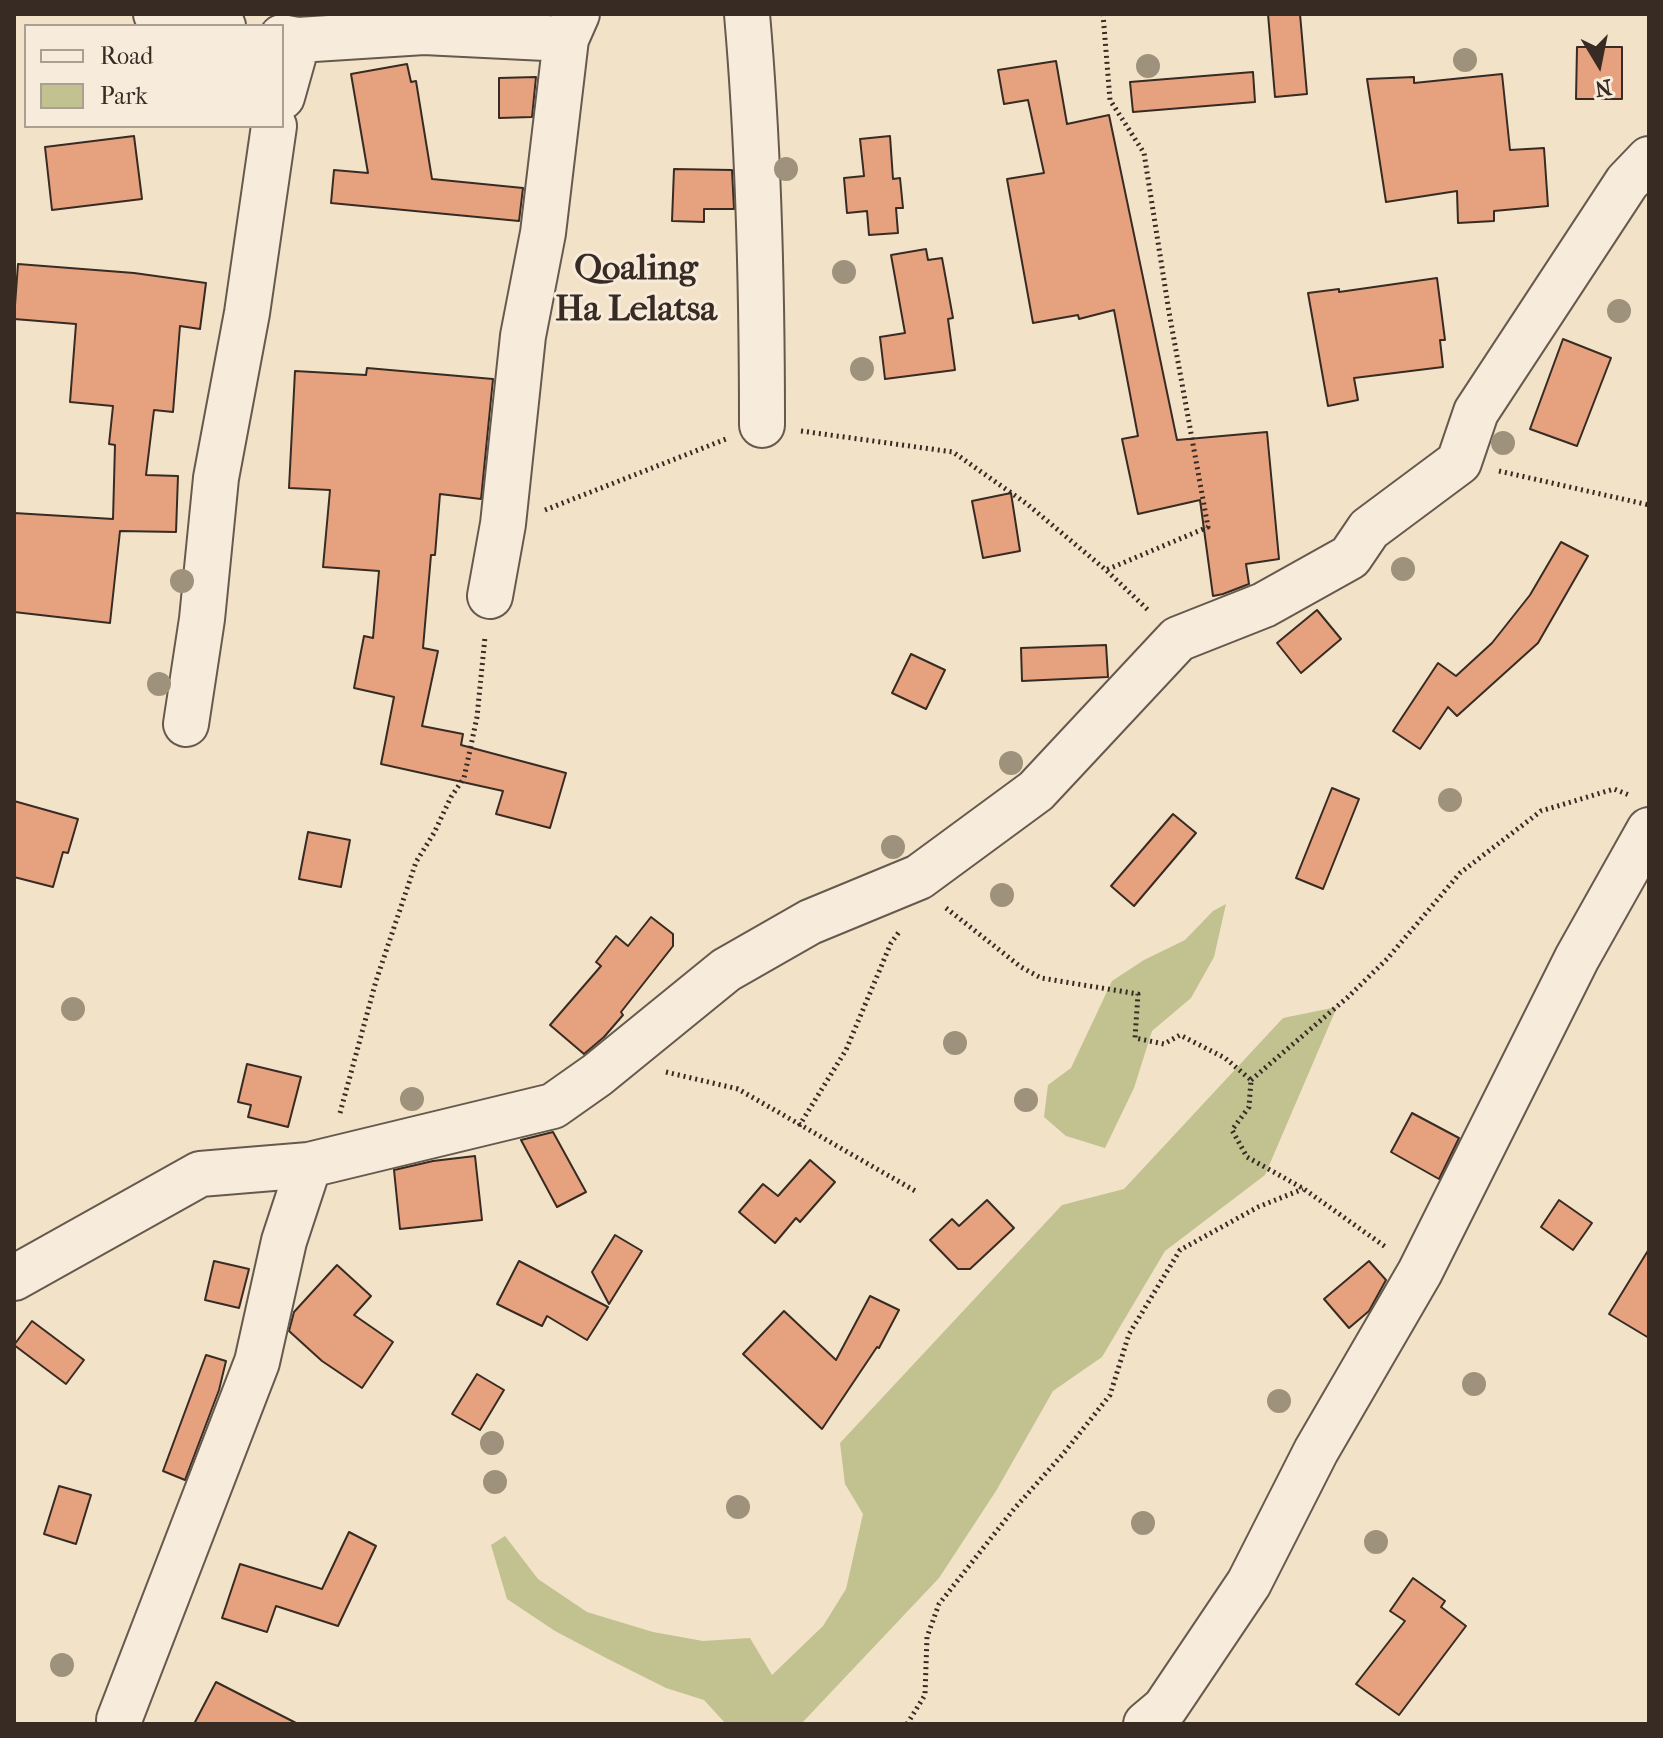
<!DOCTYPE html>
<style>
body{margin:0}
#map{position:relative;width:1663px;height:1738px;overflow:hidden;background:#f2e2c7;font-family:"IM FELL French Canon",serif}
canvas{display:block}
.frame{position:absolute;inset:0;border:16px solid #372b24;pointer-events:none}
.legend{position:absolute;left:24px;top:24px;width:260px;height:104px;box-sizing:border-box;background:#f7ecdb;border:2px solid #aa9f92;margin:0;padding:10px 14px;list-style:none;font-size:24px;color:#372b24}
.legend li{display:flex;align-items:center;gap:16px;height:40px}
.legend b{width:40px;border:2px solid #aa9f92}
.north{position:absolute;left:1559px;top:24px;width:80px;height:80px;-webkit-text-stroke:6px #f7ecdb;paint-order:stroke;rotate:170deg;font-size:22px;font-weight:700;line-height:32px;text-align:center;color:#372b24}
.north::after{content:'';display:block;margin:auto;width:28px;height:36px;background:#372b24;clip-path:polygon(50% 0,100% 100%,50% 72%,0 100%)}
</style>
<div id="map">
<canvas width="1663" height="1738"></canvas>
<div class="frame"></div>
<ul class="legend">
<li><b style="height:10px;background:#f7ecdb"></b>Road</li>
<li><b style="height:22px;background:#c2c190"></b>Park</li>
</ul>
<div class="north">N</div>
</div>
<script>
const g = document.querySelector('canvas').getContext('2d');
g.lineJoin = 'round';
function fill(path, color) {
  g.fillStyle = color;
  g.fill(path, 'evenodd');
}
function strokePath(path, color, width, dash) {
  g.strokeStyle = color;
  g.lineWidth = width;
  g.lineCap = dash ? 'butt' : 'round';
  g.setLineDash(dash || []);
  g.stroke(path);
}
function drawText(font, color, halo, rows, align = 'center') {
  g.font = font + ' "IM FELL French Canon",serif';
  g.lineWidth = 6;
  g.setLineDash([]);
  g.textBaseline = 'middle';
  g.strokeStyle = halo;
  g.fillStyle = color;
  for (const [text, x, y, turn = 0] of rows) {
    g.save();
    g.translate(x, y);
    g.rotate((+turn || 0) * Math.PI / 180);
    g.textAlign = isNaN(turn) ? turn : align;
    if (halo) g.strokeText(text, 0, 0);
    g.fillText(text, 0, 0);
    g.restore();
  }
}
const green = new Path2D(`
 M 1226,904 L 1214,957 L 1191,998 L 1152,1031 L 1134,1088 L 1105,1148 L 1066,1136 L 1044,1117 L 1048,1085 L 1071,1068 L 1112,981 L 1144,960 L 1185,940 L 1213,911 Z
 M 1337,1007 L 1265,1175 L 1165,1251 L 1102,1357 L 1053,1391 L 996,1491 L 939,1578 L 801,1724 L 726,1724 L 704,1700 L 666,1688 L 608,1659 L 555,1631 L 507,1599 L 491,1545 L 505,1536 L 538,1579 L 587,1612 L 653,1632 L 703,1641 L 750,1638 L 772,1675 L 823,1626 L 846,1589 L 863,1514 L 845,1484 L 840,1443 L 1062,1205 L 1124,1189 L 1283,1018 Z`);
const building = new Path2D(`
 M 1268,14 L 1300,14 L 1307,94 L 1275,97 Z
 M 1577,47 L 1622,47 L 1622,99 L 1576,99 Z
 M 1056,61 L 1067,124 L 1109,115 L 1177,440 L 1267,432 L 1279,559 L 1246,564 L 1249,584 L 1223,594 L 1213,596 L 1200,500 L 1138,514 L 1122,439 L 1138,436 L 1114,310 L 1079,319 L 1078,315 L 1033,323 L 1007,179 L 1044,173 L 1028,100 L 1004,104 L 998,70 Z
 M 407,64 L 411,82 L 416,81 L 432,179 L 523,188 L 519,221 L 331,203 L 334,170 L 368,173 L 351,74 Z
 M 1253,72 L 1255,102 L 1133,112 L 1130,82 Z
 M 1502,74 L 1510,150 L 1544,148 L 1548,206 L 1494,211 L 1494,221 L 1458,223 L 1457,191 L 1386,202 L 1367,79 L 1414,77 L 1414,83 Z
 M 536,77 L 532,117 L 499,118 L 499,78 Z
 M 134,136 L 142,199 L 52,210 L 45,147 Z
 M 890,136 L 893,179 L 900,178 L 903,208 L 896,208 L 898,233 L 869,235 L 867,211 L 847,213 L 844,178 L 864,176 L 860,139 Z
 M 674,169 L 732,170 L 734,209 L 704,209 L 704,222 L 672,221 Z
 M 926,249 L 928,260 L 942,258 L 953,318 L 948,319 L 955,370 L 885,379 L 880,337 L 905,333 L 891,255 Z
 M 18,264 L 134,273 L 206,283 L 200,329 L 180,326 L 173,412 L 154,410 L 146,475 L 178,476 L 176,532 L 120,531 L 110,623 L 14,612 L 14,513 L 113,519 L 115,445 L 109,444 L 113,406 L 70,402 L 76,324 L 14,319 Z
 M 1437,278 L 1445,340 L 1440,340 L 1443,367 L 1354,378 L 1358,400 L 1328,406 L 1308,293 L 1339,289 L 1339,292 Z
 M 1563,339 L 1611,358 L 1577,446 L 1530,429 Z
 M 367,368 L 493,379 L 481,499 L 440,494 L 435,555 L 431,555 L 423,648 L 438,651 L 422,726 L 463,734 L 461,745 L 566,773 L 550,828 L 496,814 L 503,791 L 381,764 L 394,697 L 354,688 L 364,636 L 373,638 L 379,571 L 323,567 L 330,490 L 289,488 L 295,371 L 366,375 Z
 M 1011,493 L 1020,551 L 983,558 L 972,501 Z
 M 1561,542 L 1588,556 L 1538,643 L 1457,716 L 1448,707 L 1420,749 L 1393,731 L 1438,663 L 1456,676 L 1492,643 L 1530,595 Z
 M 1317,610 L 1341,639 L 1301,673 L 1277,643 Z
 M 1106,645 L 1108,677 L 1022,681 L 1021,648 Z
 M 911,654 L 945,670 L 926,709 L 892,693 Z
 M 1332,788 L 1359,799 L 1323,889 L 1296,878 Z
 M 14,801 L 78,819 L 68,853 L 63,852 L 53,887 L 14,877 Z
 M 1173,814 L 1196,833 L 1134,906 L 1111,886 Z
 M 308,832 L 350,840 L 341,887 L 299,879 Z
 M 651,917 L 673,934 L 673,946 L 621,1012 L 623,1015 L 604,1037 L 584,1054 L 550,1025 L 601,966 L 596,962 L 616,936 L 628,946 Z
 M 247,1064 L 301,1077 L 288,1127 L 248,1117 L 251,1105 L 238,1102 Z
 M 1412,1113 L 1459,1138 L 1439,1179 L 1391,1152 Z
 M 553,1132 L 586,1192 L 557,1207 L 521,1140 Z
 M 475,1156 L 482,1220 L 400,1229 L 394,1170 L 433,1161 Z
 M 810,1160 L 835,1182 L 800,1222 L 796,1218 L 775,1243 L 739,1212 L 763,1184 L 778,1196 Z
 M 987,1200 L 1014,1228 L 970,1269 L 958,1269 L 930,1240 L 952,1219 L 959,1226 Z
 M 1559,1200 L 1592,1223 L 1573,1250 L 1541,1227 Z
 M 615,1235 L 642,1251 L 609,1304 L 592,1272 Z
 M 1649,1249 L 1649,1338 L 1609,1314 Z
 M 214,1261 L 249,1269 L 239,1308 L 205,1300 Z
 M 519,1261 L 608,1307 L 587,1340 L 547,1316 L 542,1326 L 497,1304 Z
 M 1369,1261 L 1386,1280 L 1369,1311 L 1349,1328 L 1324,1299 Z
 M 337,1265 L 371,1296 L 354,1315 L 393,1342 L 362,1388 L 322,1361 L 289,1331 L 294,1312 Z
 M 870,1296 L 899,1310 L 879,1348 L 877,1347 L 822,1429 L 743,1354 L 784,1311 L 836,1360 Z
 M 32,1321 L 84,1360 L 66,1384 L 14,1345 Z
 M 206,1355 L 226,1361 L 219,1390 L 185,1480 L 163,1471 Z
 M 477,1374 L 504,1390 L 480,1430 L 452,1414 Z
 M 59,1486 L 91,1495 L 76,1544 L 44,1534 Z
 M 349,1532 L 376,1546 L 338,1626 L 276,1606 L 267,1632 L 222,1618 L 240,1564 L 322,1589 Z
 M 1413,1578 L 1445,1601 L 1441,1607 L 1466,1626 L 1399,1715 L 1356,1684 L 1405,1621 L 1390,1611 Z
 M 216,1682 L 298,1724 L 194,1724 Z`);
const path = new Path2D(`
 M 1103,14 L 1110,100 L 1144,153 L 1169,312 L 1208,527 L 1106,570
 M 801,431 L 953,452 L 1027,504 L 1106,570 L 1149,611
 M 1499,471 L 1649,505
 M 545,510 L 726,439
 M 946,908 L 1021,967 L 1041,978 L 1138,994 L 1135,1038 L 1164,1044 L 1180,1035 L 1225,1058 L 1251,1080 L 1249,1107 L 1232,1130 L 1247,1157 L 1304,1189 L 1387,1248
 M 666,1072 L 738,1089 L 917,1192
 M 1251,1080 L 1348,997 L 1387,959 L 1460,873 L 1541,811 L 1614,789 L 1629,795
 M 340,1113 L 376,981 L 416,862 L 434,833 L 451,797 L 464,778 L 477,717 L 485,637
 M 799,1126 L 846,1050 L 891,943 L 899,932
 M 907,1724 L 925,1695 L 927,1637 L 939,1604 L 1014,1509 L 1063,1454 L 1110,1395 L 1129,1334 L 1180,1250 L 1258,1207 L 1303,1189`);
const minor = new Path2D(`
 M 156,14 L 223,26
 M 747,14 C 759,151 762,288 762,425
 M 282,37 L 298,40 L 424,32 L 566,39
 M 282,97 L 298,40
 M 490,596 L 503,524 L 523,336 L 543,233 L 566,39 L 577,14
 M 186,724 L 202,619 L 216,478 L 247,313 L 274,126
 M 14,1278 L 200,1174 L 309,1165 L 553,1106 L 597,1075 L 726,970 L 810,922 L 919,877 L 1036,791 L 1178,639 L 1264,605 L 1350,557 L 1369,529 L 1459,462 L 1476,412 L 1627,182 L 1649,159
 M 119,1720 L 257,1362 L 284,1241 L 309,1165
 M 1146,1724 L 1165,1708 L 1249,1583 L 1316,1451 L 1420,1272 L 1577,958 L 1649,830`);
const trees = [
 [1465,60],
 [1148,66],
 [786,169],
 [844,272],
 [1619,311],
 [862,369],
 [1503,443],
 [1403,569],
 [182,581],
 [159,684],
 [1011,763],
 [1450,800],
 [893,847],
 [1002,895],
 [73,1009],
 [955,1043],
 [412,1099],
 [1026,1100],
 [1474,1384],
 [1279,1401],
 [492,1443],
 [495,1482],
 [738,1507],
 [1143,1523],
 [1376,1542],
 [62,1665]
];
const districtNames = [
 ["Qoaling",636,270],
 ["Ha Lelatsa",636,311]
];
fill(green, '#c2c190');
fill(building, '#e6a27f');
strokePath(building, '#372b24', 2);
strokePath(minor, '#66594d', 48);
strokePath(path, '#372b24', 5, [2, 4]);
strokePath(minor, '#f7ecdb', 44);
g.fillStyle = '#9e927c';
for (const [x, y] of trees) {
  g.beginPath();
  g.arc(x, y, 12, 0, 2 * Math.PI);
  g.fill();
}
drawText('bold 36px', '#372b24', '#f7ecdb', districtNames);
</script>
